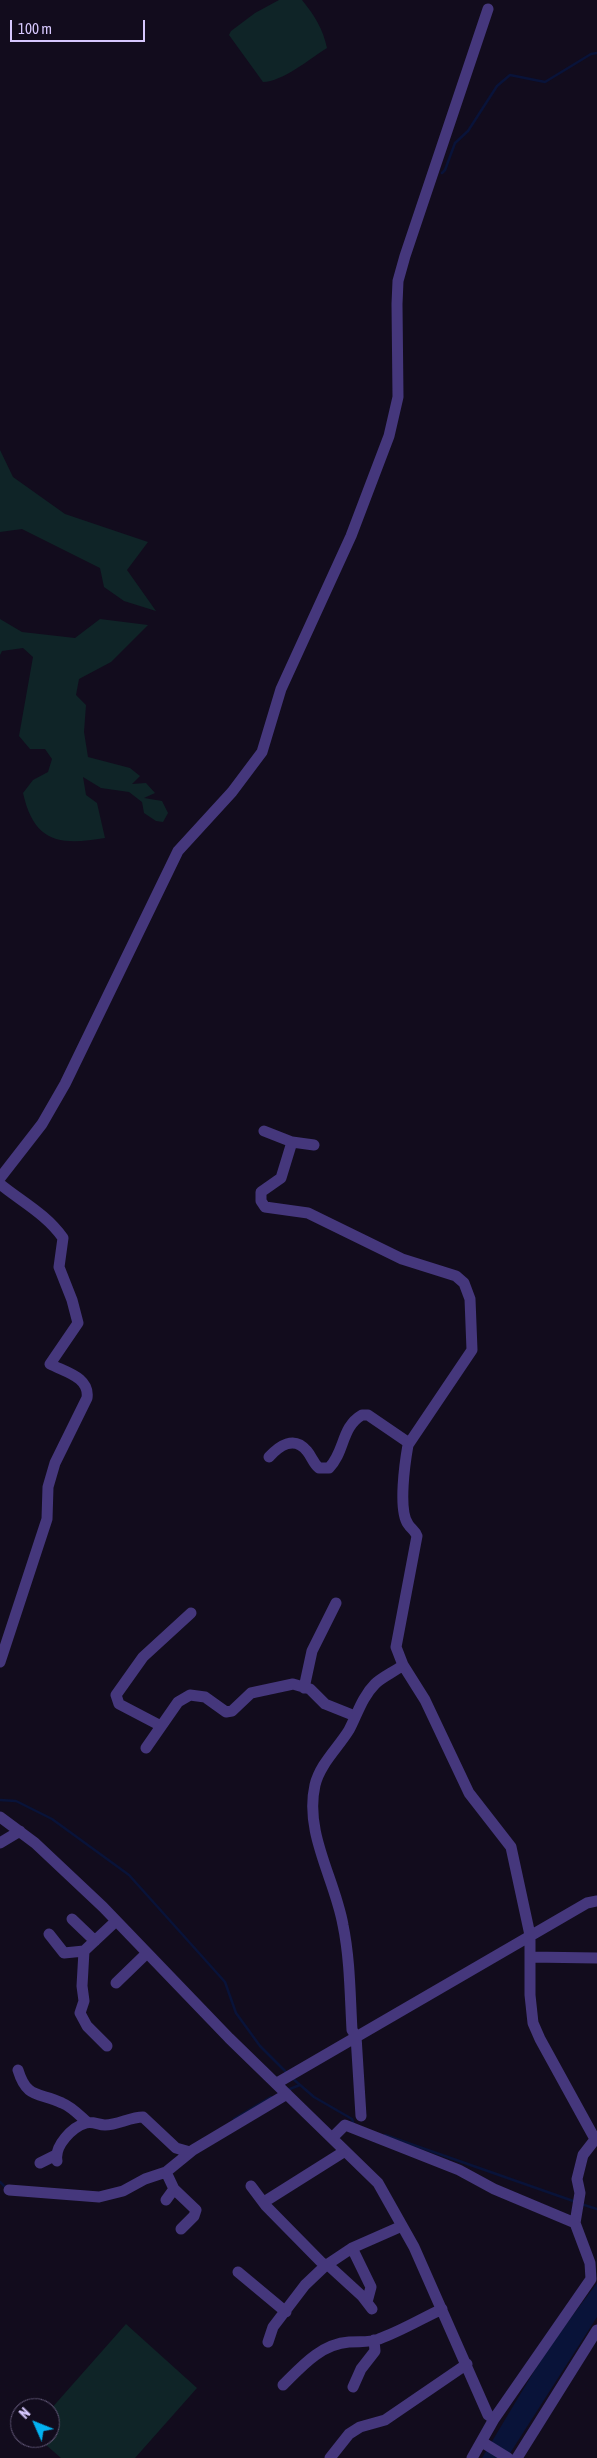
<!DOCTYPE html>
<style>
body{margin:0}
#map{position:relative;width:597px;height:2458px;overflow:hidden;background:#120c1d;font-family:"Asap Condensed",sans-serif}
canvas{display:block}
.north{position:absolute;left:10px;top:2398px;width:50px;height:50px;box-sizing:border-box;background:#120c1d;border:1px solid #615777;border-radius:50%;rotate:314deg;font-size:14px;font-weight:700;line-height:20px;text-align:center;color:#d7c8fe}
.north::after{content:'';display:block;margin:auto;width:18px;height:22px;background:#03b2f0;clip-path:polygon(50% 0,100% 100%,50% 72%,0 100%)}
.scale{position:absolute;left:10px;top:20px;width:135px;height:22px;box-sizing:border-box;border:2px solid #d7c8fe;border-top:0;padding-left:6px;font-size:15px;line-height:18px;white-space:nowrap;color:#d7c8fe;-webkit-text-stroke:4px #120c1d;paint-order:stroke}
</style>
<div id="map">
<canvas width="597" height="2458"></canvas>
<div class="north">N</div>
<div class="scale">100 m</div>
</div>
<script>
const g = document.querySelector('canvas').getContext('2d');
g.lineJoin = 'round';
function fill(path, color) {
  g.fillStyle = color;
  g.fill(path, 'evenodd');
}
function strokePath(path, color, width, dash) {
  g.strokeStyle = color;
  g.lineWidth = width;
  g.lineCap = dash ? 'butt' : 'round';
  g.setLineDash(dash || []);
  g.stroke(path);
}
const green = new Path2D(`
 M 279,0 L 302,0 C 315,16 323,29 327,48 C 311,58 282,82 263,82 L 229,35 L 231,31 L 255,13 Z
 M 0,450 L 13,477 L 65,514 L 148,542 L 127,570 L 156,611 L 124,601 L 104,587 L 100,568 L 22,529 L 0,532 Z
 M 0,619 L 22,632 L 75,638 L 100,619 L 148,625 L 111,662 L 79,679 L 76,695 L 86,705 L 84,732 L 88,757 L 130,768 L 140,776 L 132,784 L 146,783 L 155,793 L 144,798 L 162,801 L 168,813 L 163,822 L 156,821 L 144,813 L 142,802 L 129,792 L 101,788 L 83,777 L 86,795 L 97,803 L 105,838 C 59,846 34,842 23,793 L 33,780 L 48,772 L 52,759 L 45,749 L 30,749 L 19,736 L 33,657 L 23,648 L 2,651 L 0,655 Z
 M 126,2324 L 197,2388 L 135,2458 L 61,2458 L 38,2438 L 50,2438 L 50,2410 Z`);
const water = new Path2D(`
 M 597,2283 L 597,2317 L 507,2458 L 482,2458 L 548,2348 Z`);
const stream = new Path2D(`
 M 442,173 L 445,170 L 455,143 L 468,131 L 497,86 L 510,75 L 545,82 L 591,54 L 597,53
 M 0,1800 L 16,1801 L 52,1819 L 129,1875 L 225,1982 L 236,2013 L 260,2046 L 288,2074
 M 292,2078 L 314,2097 L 352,2119 L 354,2125
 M 287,2090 L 300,2085
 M 234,2119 L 271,2097
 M 385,2135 L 576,2202
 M 0,2182 L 6,2188
 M 581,2204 L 597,2209`);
const minor = new Path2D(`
 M 264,1131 L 292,1142 L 281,1178 L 261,1192 L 261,1201 L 265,1207 L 308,1213 L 402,1259 L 456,1276 L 464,1283 L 470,1299 L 472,1350 L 408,1445 C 405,1462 398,1510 408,1524 C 411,1529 415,1530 417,1536 L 396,1647 L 403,1665 L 425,1700 L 469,1793 L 511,1847 L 530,1935 L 530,1995 L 533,2023 L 540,2039 L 595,2139
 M 292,1142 L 314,1145
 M 0,1178 L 42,1124 L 65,1084 L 178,851 L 232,792 L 262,752 L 281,689 L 351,536 L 389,436 L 398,397 L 397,304 L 398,281 L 405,256 L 488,9
 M 0,1184 C 22,1202 46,1214 63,1238 L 59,1267 L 72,1300 L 78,1323 L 50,1364 C 65,1372 90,1377 87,1398 L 55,1463 L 48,1487 L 47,1519 L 0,1662
 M 269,1457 C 279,1446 294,1435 307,1451 C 312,1457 313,1463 319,1468 L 329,1468 C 345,1452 341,1427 362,1415 L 368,1415 L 409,1443
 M 304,1688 L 312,1651 L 336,1603
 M 161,1726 L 119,1704 L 116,1695 L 143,1657 L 191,1613
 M 146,1748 L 178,1702 L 190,1695 L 205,1697 L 226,1712 L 232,1711 L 251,1693 L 293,1684 L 310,1689 L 325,1704 L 355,1716
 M 0,1817 L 35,1843 L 103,1907 L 229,2038 L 378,2183 L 414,2247 L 488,2415 L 494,2419
 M 0,1843 L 20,1831
 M 72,1919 L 95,1941
 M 49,1934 L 64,1953 L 84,1951
 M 530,1957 L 597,1958
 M 116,1983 L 147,1953
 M 107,2046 L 87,2026 L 80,2013 L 84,2001 L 82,1986 L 84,1951 L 116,1921
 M 18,2070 C 27,2100 40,2092 62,2103 C 72,2107 79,2115 87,2122
 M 277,2083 L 587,1903 L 597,1901
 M 361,2116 L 356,2036 L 352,2030 C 350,1995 350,1959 343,1925 C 335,1879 304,1833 315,1785 C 320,1764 338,1748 349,1730 C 357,1715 362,1697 375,1684 C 382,1677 394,1672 403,1665
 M 332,2138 L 345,2125 L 459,2170 L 494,2189 L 575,2223
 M 57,2161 C 54,2146 72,2127 86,2123 C 93,2121 98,2125 105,2125 C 118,2125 130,2117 143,2117 L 176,2148 L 190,2152
 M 40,2163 L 56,2155
 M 166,2172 L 174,2189 L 196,2210 L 194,2216 L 181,2229
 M 251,2186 L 266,2206 L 325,2266
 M 9,2190 L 99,2197 L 123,2191 L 145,2179 L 166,2172 L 193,2150 L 287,2094
 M 166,2200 L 174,2189
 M 264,2202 L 345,2151
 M 352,2248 L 371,2287 L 367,2302
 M 327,2264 L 362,2296 L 372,2309
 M 238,2272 L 286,2312
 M 268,2342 L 273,2327 L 305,2285 L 325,2266 L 352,2248 L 402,2226
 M 283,2385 C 302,2366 321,2344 349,2342 C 360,2341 369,2343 379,2339 C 401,2331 421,2319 442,2309
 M 353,2387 L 361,2369 L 375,2351 L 374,2340
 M 482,2442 L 508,2458
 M 330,2458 L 349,2434 L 360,2427 L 385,2420 L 467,2364
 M 472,2458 L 494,2419 L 591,2279 L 590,2263 L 575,2223 L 580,2193 L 577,2179 L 583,2155 L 597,2137
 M 517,2458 L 597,2330`);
fill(green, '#0f2427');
fill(water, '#091339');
strokePath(stream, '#091339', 2.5);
strokePath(minor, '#45377c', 11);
</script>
